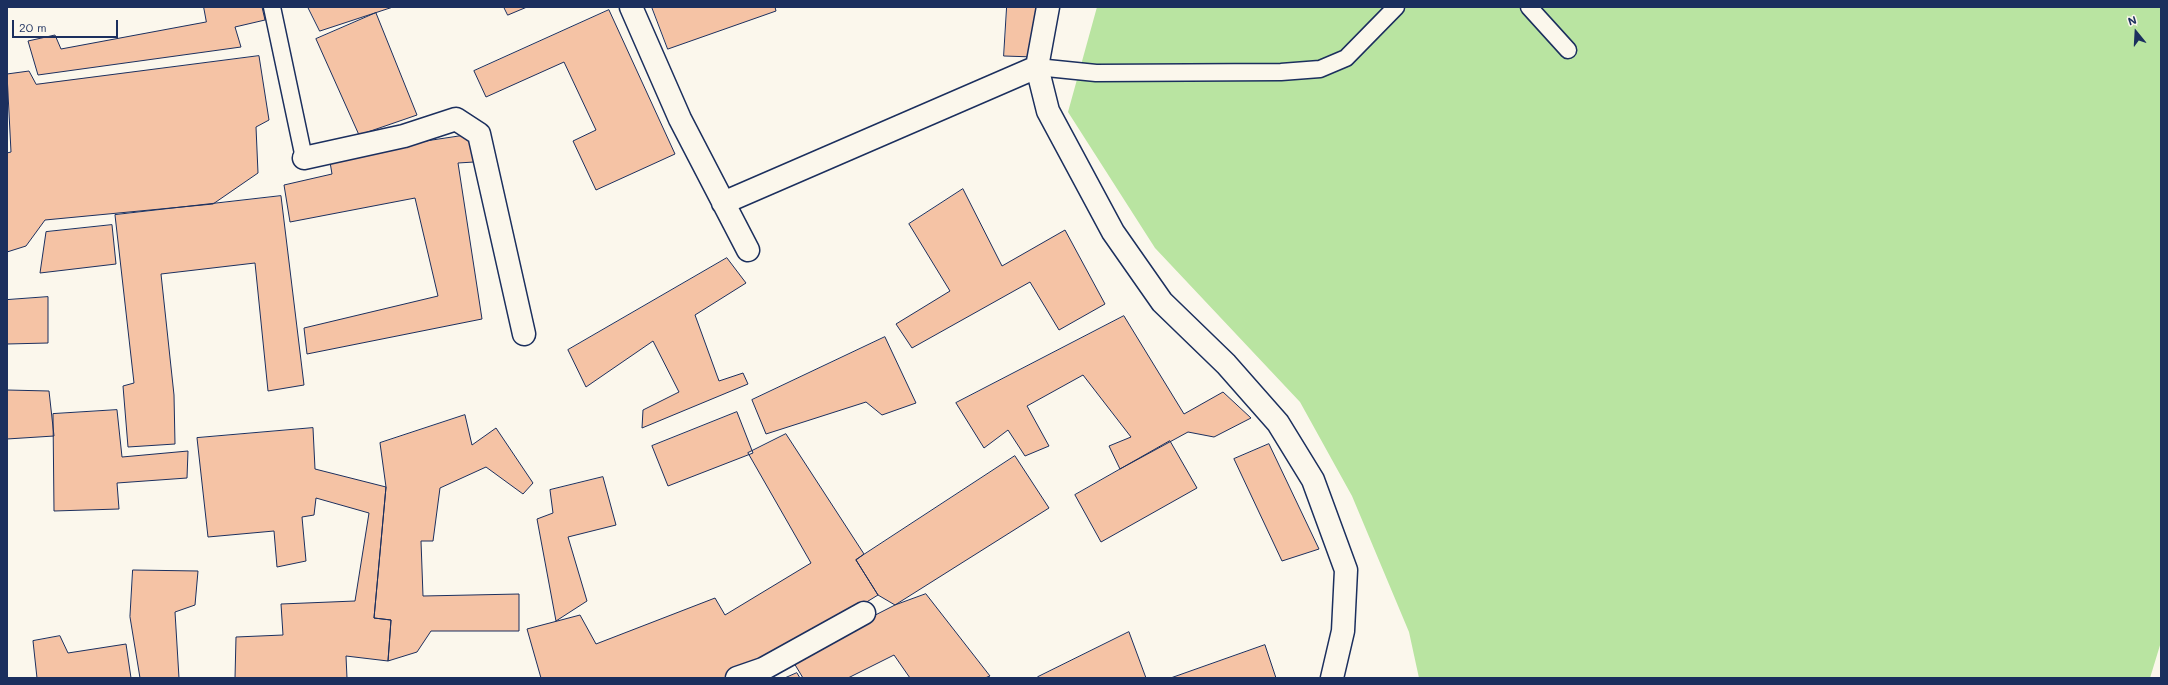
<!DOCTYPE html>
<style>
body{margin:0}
#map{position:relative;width:2168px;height:685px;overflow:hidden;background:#fbf7ec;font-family:Mali,sans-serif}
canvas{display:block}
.frame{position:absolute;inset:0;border:8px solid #1b2f5e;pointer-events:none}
.north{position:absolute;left:2116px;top:12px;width:40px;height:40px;-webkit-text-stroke:3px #fbf7ec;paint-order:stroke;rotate:342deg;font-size:11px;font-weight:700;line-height:16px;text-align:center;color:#1b2f5e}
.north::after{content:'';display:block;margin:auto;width:14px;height:18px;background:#1b2f5e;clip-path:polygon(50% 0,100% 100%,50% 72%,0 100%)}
.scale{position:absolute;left:12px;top:20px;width:106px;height:18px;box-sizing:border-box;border:2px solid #1b2f5e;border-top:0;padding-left:5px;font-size:12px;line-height:14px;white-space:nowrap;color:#1b2f5e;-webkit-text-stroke:3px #fbf7ec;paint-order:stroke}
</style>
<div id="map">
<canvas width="2168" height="685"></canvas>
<div class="frame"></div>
<div class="north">N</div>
<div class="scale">20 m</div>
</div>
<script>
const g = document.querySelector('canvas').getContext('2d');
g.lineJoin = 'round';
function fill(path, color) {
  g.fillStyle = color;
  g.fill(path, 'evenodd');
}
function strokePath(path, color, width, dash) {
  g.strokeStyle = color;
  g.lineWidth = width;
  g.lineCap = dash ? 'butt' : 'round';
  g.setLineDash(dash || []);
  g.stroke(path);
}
const green = new Path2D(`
 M 1097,7 L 2161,7 L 2161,642 L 2150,678 L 1419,678 L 1409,632 L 1352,496 L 1300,402 L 1155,248 L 1068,112 Z`);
const building = new Path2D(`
 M 204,7 L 262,7 L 265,20 L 235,27 L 241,47 L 38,75 L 28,41 L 55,35 L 61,49 L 206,22 Z
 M 308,7 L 393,7 L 320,31 Z
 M 504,7 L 527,7 L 508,15 Z
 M 652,7 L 775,7 L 776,11 L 668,49 Z
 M 1007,7 L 1036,7 L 1034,57 L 1004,56 Z
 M 609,10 L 675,154 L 596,190 L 573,141 L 596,130 L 564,62 L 486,97 L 474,71 Z
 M 376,13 L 417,115 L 359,135 L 316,39 Z
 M 259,56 L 269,120 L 256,127 L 258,173 L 213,204 L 45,220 L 26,246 L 7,252 L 7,153 L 11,152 L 7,74 L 29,71 L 36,84 Z
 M 468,135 L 474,162 L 458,163 L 482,319 L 307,354 L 304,328 L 438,296 L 415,198 L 290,222 L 284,185 L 332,174 L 329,156 Z
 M 963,189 L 1002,266 L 1065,230 L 1105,304 L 1059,330 L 1030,282 L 912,348 L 896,324 L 950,291 L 909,224 Z
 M 281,196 L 304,385 L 268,391 L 255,263 L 161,274 L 174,395 L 175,444 L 128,447 L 123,386 L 134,383 L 115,215 Z
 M 112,225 L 116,264 L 40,273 L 46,232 Z
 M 727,258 L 746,283 L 695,315 L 719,381 L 743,373 L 748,384 L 642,428 L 643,410 L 679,392 L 653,341 L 586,387 L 568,350 Z
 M 48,297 L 48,343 L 7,344 L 7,300 Z
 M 1124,316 L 1184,414 L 1223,392 L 1251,418 L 1214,437 L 1188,432 L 1120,469 L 1109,446 L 1131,437 L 1083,375 L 1027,406 L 1049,446 L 1025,456 L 1008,430 L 984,448 L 956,403 Z
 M 885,337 L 916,403 L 882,415 L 866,402 L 766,434 L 752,400 Z
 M 7,390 L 49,391 L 54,436 L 7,439 Z
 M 117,410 L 122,457 L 188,451 L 187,478 L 117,483 L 119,509 L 54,511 L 53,414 Z
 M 737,412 L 753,453 L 668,486 L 652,446 Z
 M 465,415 L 472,445 L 496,428 L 533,483 L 523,494 L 486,467 L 440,488 L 433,541 L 421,541 L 423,596 L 519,594 L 519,631 L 431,631 L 417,652 L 388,661 L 391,620 L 374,618 L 386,487 L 380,443 Z
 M 313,428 L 315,469 L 386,487 L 374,618 L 391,620 L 388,661 L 346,656 L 347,678 L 235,678 L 236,637 L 283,635 L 281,604 L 355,601 L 369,513 L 316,498 L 314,515 L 302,517 L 306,561 L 277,567 L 274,531 L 208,537 L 197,438 Z
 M 786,434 L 864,554 L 856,560 L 878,595 L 751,673 L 736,678 L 541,678 L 527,629 L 580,615 L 596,644 L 715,598 L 725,615 L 811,563 L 748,453 Z
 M 1170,441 L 1197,488 L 1101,542 L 1075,495 Z
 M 1269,444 L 1319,549 L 1282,561 L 1234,459 Z
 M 1015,456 L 1049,508 L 895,605 L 878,595 L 856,560 Z
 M 603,477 L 616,525 L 568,537 L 587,601 L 556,621 L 537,519 L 553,513 L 550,490 Z
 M 133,570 L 198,571 L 195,605 L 175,612 L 179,678 L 140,678 L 130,617 Z
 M 926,594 L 990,676 L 985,678 L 910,678 L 894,655 L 848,678 L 803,678 L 791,658 L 895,605 Z
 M 1129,632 L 1146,678 L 1039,678 L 1038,677 Z
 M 60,636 L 68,653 L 126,644 L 131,678 L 37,678 L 33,641 Z
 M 1265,645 L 1276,678 L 1171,678 Z
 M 797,673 L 800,678 L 785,678 Z`);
const lane = new Path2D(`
 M 272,7 L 304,158
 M 1529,7 L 1568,50
 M 1037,67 L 1096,73 L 1281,72 L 1320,69 L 1346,58 L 1396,7`);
const street = new Path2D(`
 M 631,7 L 680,119 L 748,250
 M 1048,7 L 1037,67 L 1048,111 L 1113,232 L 1162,302 L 1226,364 L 1278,423 L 1313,480 L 1346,570 L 1343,631 L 1332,678
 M 304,158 L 404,136 L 456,119 L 479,134 L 524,334
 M 723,203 L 1037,67
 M 737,678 L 763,669 L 864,613`);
fill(green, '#b9e4a1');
fill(building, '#f5c3a5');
strokePath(building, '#1b2f5e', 1);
strokePath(lane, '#1b2f5e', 19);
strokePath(street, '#1b2f5e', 25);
strokePath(lane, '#fbf7ec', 16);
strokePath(street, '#fbf7ec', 22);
</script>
